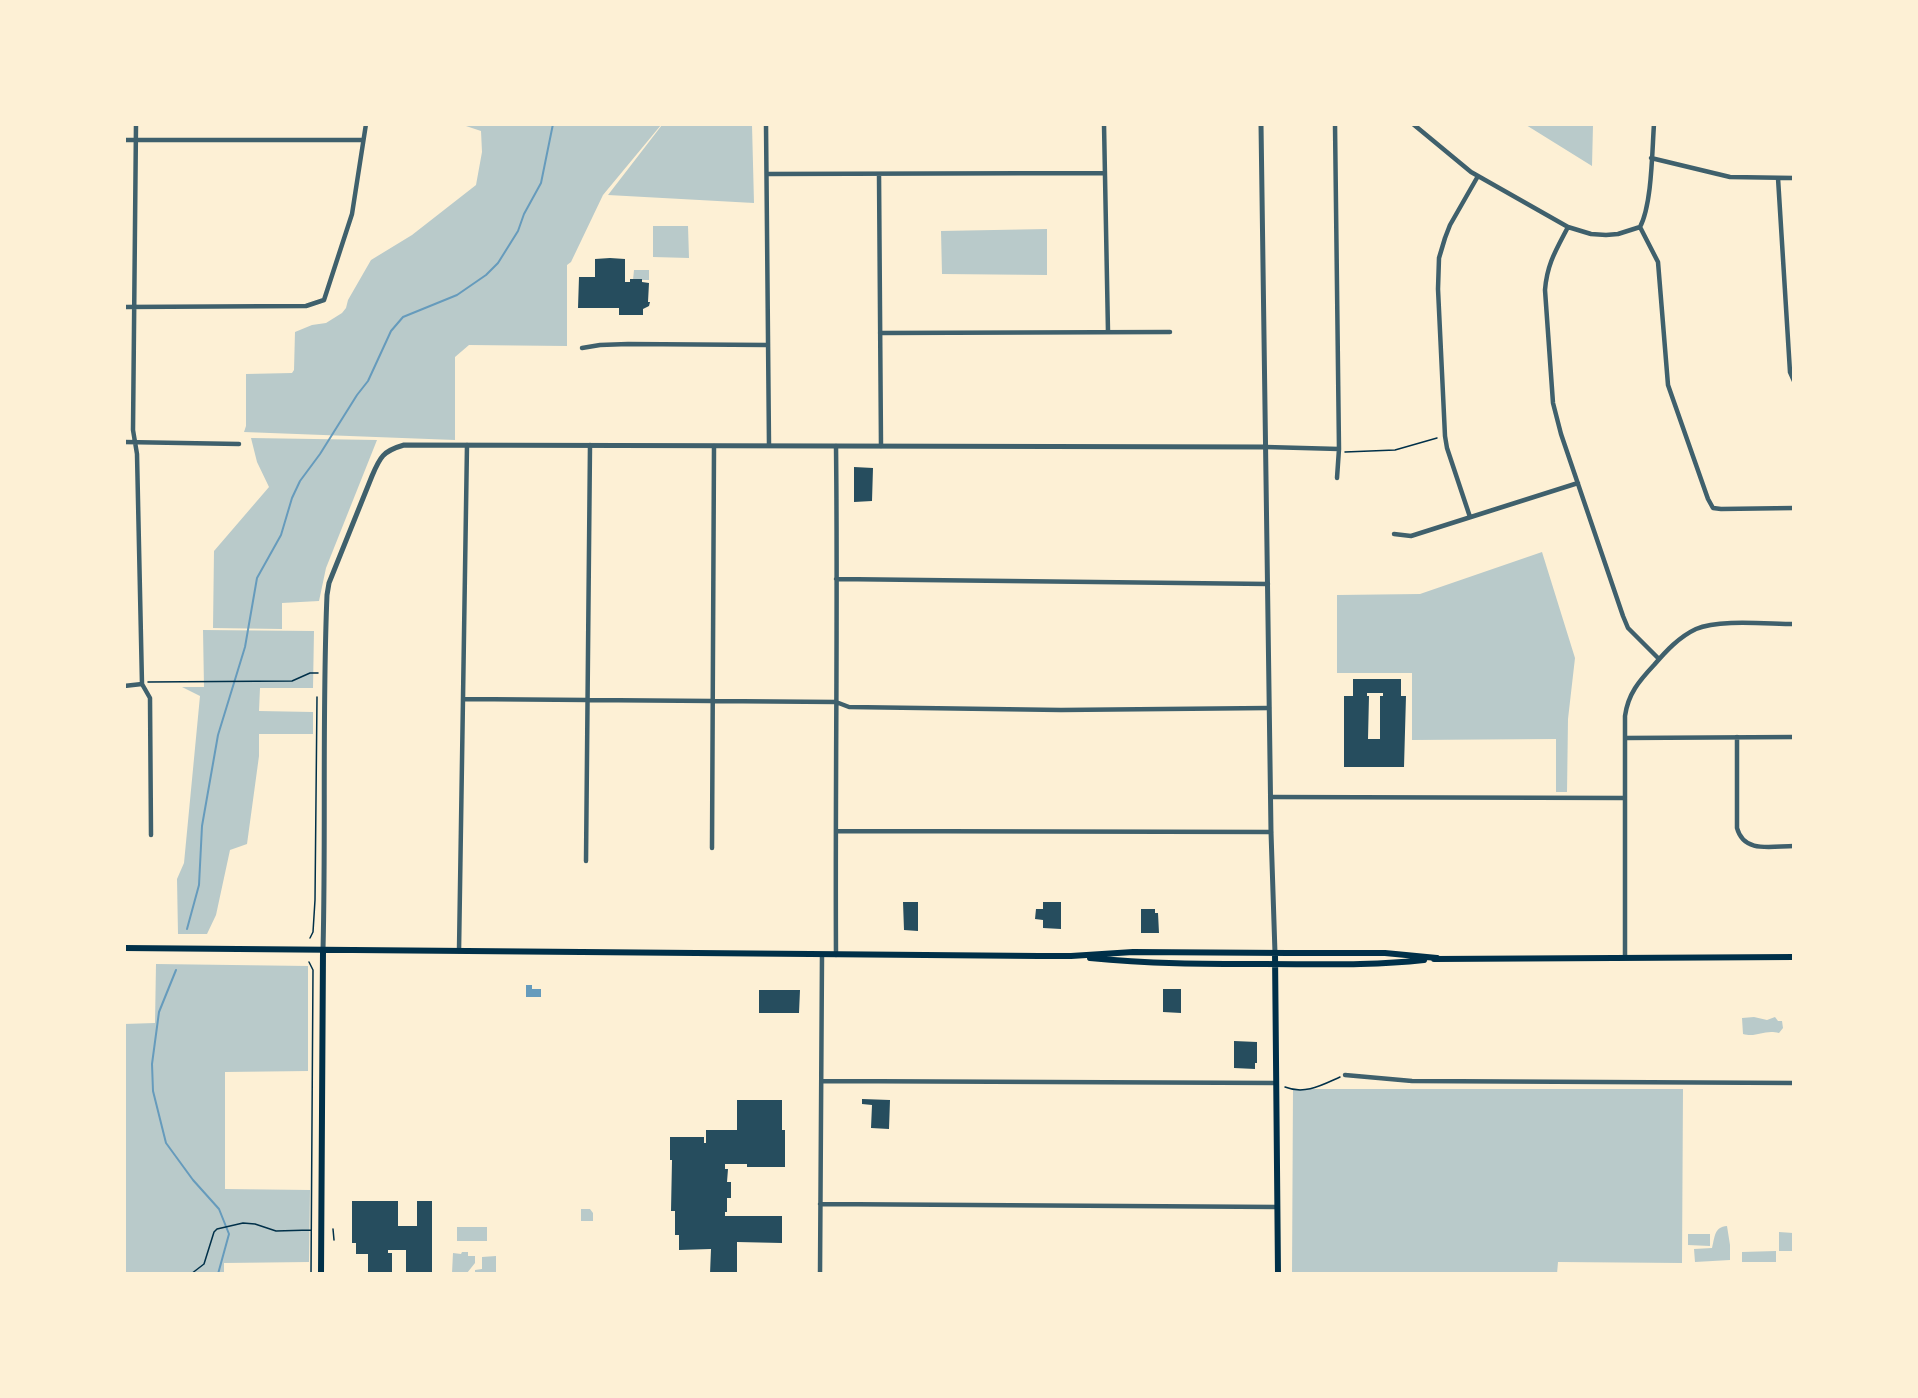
<!DOCTYPE html>
<style>
body{margin:0}
#map{position:relative;width:1918px;height:1398px;overflow:hidden;background:#fdf0d5;font-family:Cabin,sans-serif}
canvas{display:block}
.frame{position:absolute;inset:0;border:126px solid #fdf0d5;pointer-events:none}
</style>
<div id="map">
<canvas width="1918" height="1398"></canvas>
<div class="frame"></div>
</div>
<script>
const g = document.querySelector('canvas').getContext('2d');
g.lineJoin = 'round';
function fill(path, color) {
  g.fillStyle = color;
  g.fill(path, 'evenodd');
}
function strokePath(path, color, width, dash) {
  g.strokeStyle = color;
  g.lineWidth = width;
  g.lineCap = dash ? 'butt' : 'round';
  g.setLineDash(dash || []);
  g.stroke(path);
}
const green = new Path2D(`
 M 463,125 L 661,125 L 603,195 L 571,262 L 567,265 L 567,346 L 469,345 L 455,357 L 455,440 L 244,432 L 246,426 L 246,374 L 292,373 L 294,370 L 295,332 L 312,325 L 326,323 L 342,313 L 346,308 L 348,300 L 371,260 L 412,235 L 476,185 L 482,152 L 481,131 Z
 M 662,125 L 752,125 L 754,203 L 608,195 Z
 M 1526,125 L 1593,125 L 1592,166 Z
 M 653,226 L 688,226 L 689,258 L 653,257 Z
 M 1047,229 L 1047,275 L 942,274 L 941,231 Z
 M 634,270 L 649,270 L 649,280 L 633,280 Z
 M 251,438 L 377,440 L 326,568 L 319,601 L 282,603 L 282,629 L 213,628 L 214,551 L 269,487 L 257,462 Z
 M 1542,552 L 1575,658 L 1568,719 L 1567,792 L 1556,792 L 1556,739 L 1412,740 L 1412,673 L 1337,673 L 1337,595 L 1420,594 Z
 M 203,630 L 314,631 L 313,688 L 260,688 L 259,711 L 313,712 L 313,734 L 259,734 L 259,756 L 247,844 L 230,850 L 216,915 L 207,934 L 178,934 L 177,879 L 184,863 L 200,696 L 182,687 L 204,687 Z
 M 156,964 L 308,966 L 308,1071 L 225,1072 L 225,1189 L 310,1190 L 309,1262 L 224,1263 L 224,1273 L 125,1273 L 124,1024 L 155,1023 Z
 M 1754,1017 L 1767,1020 L 1775,1017 L 1778,1021 L 1782,1021 L 1783,1028 L 1779,1033 C 1764,1029 1757,1038 1743,1034 L 1742,1018 Z
 M 1293,1089 L 1683,1089 L 1682,1263 L 1558,1262 L 1557,1274 L 1292,1274 Z
 M 581,1209 L 590,1209 L 593,1213 L 593,1221 L 581,1221 Z
 M 1727,1226 L 1730,1245 L 1730,1260 L 1695,1262 L 1694,1249 L 1712,1248 C 1715,1237 1714,1227 1727,1226 Z
 M 457,1227 L 487,1227 L 487,1241 L 457,1241 Z
 M 1779,1232 L 1793,1233 L 1793,1251 L 1779,1251 Z
 M 1688,1234 L 1710,1234 L 1710,1246 L 1688,1245 Z
 M 1776,1251 L 1776,1262 L 1742,1262 L 1742,1252 Z
 M 462,1252 L 468,1252 L 468,1256 L 475,1256 L 475,1263 L 467,1273 L 452,1273 L 453,1253 L 461,1254 Z
 M 496,1256 L 496,1272 L 475,1273 L 475,1270 L 482,1269 L 482,1257 Z`);
const water = new Path2D(`
 M 526,985 L 532,985 L 532,989 L 541,989 L 541,997 L 526,997 Z`);
const stream = new Path2D(`
 M 187,929 L 199,885 L 202,826 L 218,735 L 245,647 L 257,578 L 281,535 L 292,498 L 300,481 L 320,454 L 357,395 L 368,381 L 391,331 L 403,317 L 457,295 L 486,275 L 498,263 L 518,231 L 524,214 L 541,183 L 553,124
 M 176,970 L 159,1012 L 152,1064 L 153,1091 L 166,1143 L 193,1180 L 219,1209 L 229,1234 L 218,1274`);
const building = new Path2D(`
 M 610,258 L 625,259 L 625,282 L 630,282 L 630,279 L 642,279 L 642,282 L 649,283 L 648,302 L 650,302 L 649,306 L 643,309 L 643,315 L 619,315 L 619,308 L 578,308 L 579,277 L 595,277 L 595,259 Z
 M 854,467 L 873,468 L 872,501 L 854,502 Z
 M 1353,679 L 1401,679 L 1401,696 L 1406,696 L 1404,767 L 1344,767 L 1344,696 L 1353,696 ZM 1367,693 L 1383,693 L 1383,696 L 1380,696 L 1380,739 L 1368,739 L 1369,696 L 1367,696 Z
 M 903,902 L 918,902 L 918,931 L 904,930 Z
 M 1043,902 L 1061,902 L 1061,929 L 1043,928 L 1043,920 L 1035,919 L 1036,909 L 1043,909 Z
 M 1141,909 L 1155,909 L 1155,913 L 1158,913 L 1159,933 L 1141,933 Z
 M 1163,989 L 1181,989 L 1181,1013 L 1163,1012 Z
 M 759,990 L 800,990 L 799,1013 L 759,1013 Z
 M 1234,1041 L 1257,1042 L 1257,1063 L 1255,1063 L 1255,1069 L 1234,1068 Z
 M 862,1099 L 890,1100 L 889,1129 L 871,1128 L 872,1105 L 862,1104 Z
 M 737,1100 L 782,1100 L 782,1130 L 785,1130 L 785,1167 L 747,1167 L 747,1164 L 725,1164 L 725,1169 L 728,1169 L 727,1182 L 731,1182 L 731,1198 L 727,1198 L 727,1212 L 725,1212 L 725,1216 L 782,1216 L 782,1243 L 737,1242 L 737,1274 L 710,1274 L 711,1249 L 679,1250 L 679,1235 L 675,1235 L 675,1211 L 671,1211 L 672,1160 L 670,1160 L 670,1137 L 704,1137 L 704,1143 L 706,1143 L 706,1130 L 737,1130 Z
 M 352,1201 L 398,1201 L 398,1226 L 417,1226 L 417,1201 L 432,1201 L 432,1274 L 406,1274 L 406,1250 L 388,1250 L 388,1253 L 392,1253 L 392,1274 L 368,1274 L 368,1254 L 356,1254 L 356,1243 L 352,1243 Z`);
const path = new Path2D(`
 M 1345,452 L 1395,450 L 1437,438
 M 148,682 L 292,681 L 310,673 L 318,673
 M 310,938 L 313,932 L 315,900 L 317,697
 M 309,962 L 313,970 L 311,1274
 M 1285,1087 C 1305,1095 1322,1085 1340,1077
 M 333,1229 L 334,1240
 M 191,1274 L 204,1264 L 214,1232 L 217,1229 L 243,1223 L 255,1224 L 276,1231 L 311,1230`);
const minor = new Path2D(`
 M 136,124 L 133,430 L 137,454 L 142,684
 M 766,124 L 769,445
 M 1104,124 L 1108,332
 M 1335,124 L 1339,449 L 1337,478
 M 1413,124 L 1471,172 L 1568,227 L 1591,234 L 1606,235 L 1618,234 L 1640,227
 M 124,140 L 363,140
 M 1651,158 L 1730,177 L 1794,178
 M 767,174 L 1104,173
 M 879,174 L 881,446
 M 1778,178 L 1790,372 L 1794,381
 M 1568,227 C 1556,250 1547,264 1545,290 L 1553,403 L 1561,434 L 1623,616 L 1628,628 L 1659,659
 M 1640,227 L 1658,262 L 1668,385 L 1708,499 L 1713,508 L 1721,509 L 1794,508
 M 1640,227 C 1652,204 1652,152 1654,124
 M 124,307 L 306,306 L 324,300 L 352,214 L 366,124
 M 880,333 L 1170,332
 M 582,348 L 600,345 L 628,344 L 767,345
 M 124,442 L 239,444
 M 1266,447 L 1339,449
 M 1470,517 L 1447,448 L 1445,436 L 1438,289 L 1439,258 L 1445,238 L 1450,225 L 1478,176
 M 1394,534 L 1411,536 L 1578,483
 M 836,579 L 1268,584
 M 142,684 L 150,698 L 151,835
 M 124,686 L 142,684
 M 463,699 L 836,702 L 849,707 L 1061,710 L 1269,708
 M 1737,737 L 1737,828 C 1744,854 1772,846 1794,846
 M 1625,738 L 1794,737
 M 1271,797 L 1625,798
 M 837,831 L 1271,832
 M 712,848 L 714,446
 M 586,861 L 590,445
 M 459,951 L 467,445
 M 836,955 C 835,785 838,615 836,446
 M 1625,957 L 1625,716 C 1628,694 1639,681 1654,665 C 1666,651 1679,637 1696,629 C 1719,619 1767,624 1794,624
 M 1345,1075 L 1412,1081 L 1794,1083
 M 822,1081 L 1276,1083
 M 820,1204 L 1277,1207
 M 820,1274 L 822,955`);
const tertiary = new Path2D(`
 M 1261,124 L 1271,832 L 1275,953
 M 323,950 C 326,832 322,713 327,595 L 329,583 L 372,476 C 380,457 383,451 404,445 L 1266,447`);
const secondary = new Path2D(`
 M 124,948 L 1039,956 L 1071,956 L 1133,952 L 1288,953 L 1385,953 L 1437,958
 M 1275,953 L 1278,1274
 M 1090,958 C 1148,964 1206,964 1264,964 C 1318,964 1371,966 1424,960
 M 1434,959 L 1794,957
 M 321,1274 L 323,950`);
fill(green, '#b9caca');
fill(water, '#669bbc');
strokePath(stream, '#669bbc', 2);
fill(building, '#264d5e');
strokePath(path, '#003049', 1.5);
strokePath(minor, '#3f606c', 4.5);
strokePath(tertiary, '#3f606c', 5);
strokePath(secondary, '#003049', 6);
</script>
